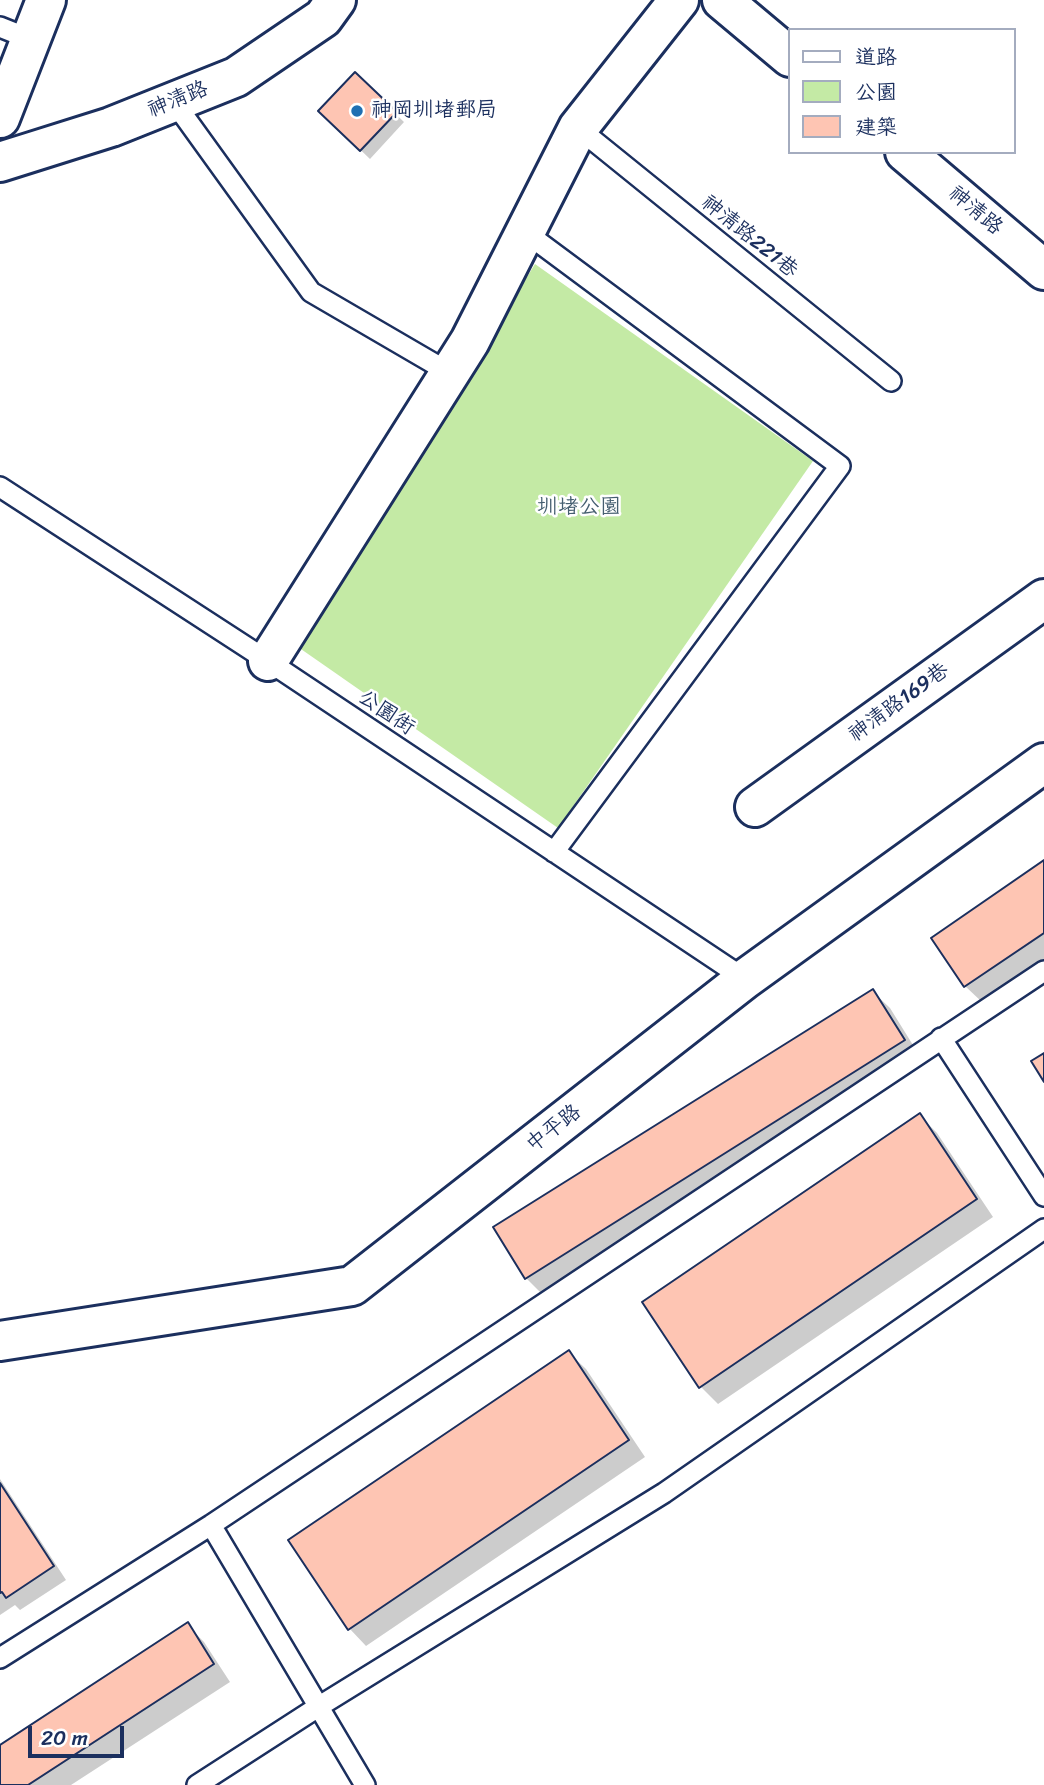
<!DOCTYPE html>
<meta charset="utf-8">
<style>
body{margin:0}
#map{position:relative;width:1044px;height:1785px;overflow:hidden;background:#fff;font-family:Sriracha,"LXGW WenKai TC",sans-serif}
canvas{display:block}
.legend{position:absolute;left:788px;top:28px;width:228px;height:126px;box-sizing:border-box;background:#fff;border:2px solid #a4acbf;margin:0;padding:9px 12px;list-style:none;font-size:21px;color:#1b2f5e}
.legend li{display:flex;align-items:center;gap:14px;height:35px}
.legend b{width:35px;border:2px solid #a4acbf}
.scale{position:absolute;left:28px;top:1726px;width:96px;height:32px;box-sizing:border-box;border:4px solid #1b2f5e;border-top:0;padding-left:9px;font-size:21px;line-height:24px;white-space:nowrap;color:#1b2f5e;-webkit-text-stroke:5px #fff;paint-order:stroke}
</style>
<div id="map">
<canvas width="1044" height="1785"></canvas>
<ul class="legend">
<li><b style="height:9px;background:#fff"></b>道路</li>
<li><b style="height:19px;background:#c4eaa5"></b>公園</li>
<li><b style="height:19px;background:#fec5b3"></b>建築</li>
</ul>
<div class="scale">20 m</div>
</div>
<script>
const g = document.querySelector('canvas').getContext('2d');
g.lineJoin = 'round';
function fill(path, color) {
  g.fillStyle = color;
  g.fill(path, 'evenodd');
}
function strokePath(path, color, width, dash) {
  g.strokeStyle = color;
  g.lineWidth = width;
  g.lineCap = dash ? 'butt' : 'round';
  g.setLineDash(dash || []);
  g.stroke(path);
}
function drawText(font, color, halo, rows, align = 'center') {
  g.font = font + ' Sriracha,"LXGW WenKai TC",sans-serif';
  g.lineWidth = 5;
  g.setLineDash([]);
  g.textBaseline = 'middle';
  g.strokeStyle = halo;
  g.fillStyle = color;
  for (const [text, x, y, turn = 0] of rows) {
    g.save();
    g.translate(x, y);
    g.rotate((+turn || 0) * Math.PI / 180);
    g.textAlign = isNaN(turn) ? turn : align;
    if (halo) g.strokeText(text, 0, 0);
    g.fillText(text, 0, 0);
    g.restore();
  }
}
const green = new Path2D(`
 M 535,264 L 813,461 L 558,828 L 298,647 Z`);
const shadow = new Path2D(`
 M 355,75 L 404,122 L 370,159 L 320,111 Z
 M 1044,862 L 1044,961 L 983,1003 L 965,986 L 933,938 Z
 M 872,991 L 890,1008 L 921,1058 L 543,1295 L 526,1278 Z
 M 920,1116 L 937,1133 L 993,1217 L 718,1404 L 701,1387 Z
 M 568,1352 L 586,1369 L 645,1457 L 366,1646 L 349,1628 Z
 M 0,1479 L 66,1580 L 20,1610 L 15,1605 L 0,1615 Z
 M 187,1625 L 204,1642 L 230,1682 L 71,1785 L 0,1785 L 0,1747 Z`);
const building = new Path2D(`
 M 355,72 L 397,112 L 360,151 L 318,111 Z
 M 1044,860 L 1044,933 L 964,987 L 931,938 Z
 M 873,989 L 905,1040 L 525,1279 L 493,1227 Z
 M 1044,1053 L 1044,1082 L 1031,1061 Z
 M 920,1113 L 977,1199 L 699,1388 L 642,1302 Z
 M 569,1350 L 629,1440 L 348,1630 L 288,1540 Z
 M 0,1483 L 54,1566 L 6,1598 L 2,1592 L 0,1593 Z
 M 188,1622 L 214,1664 L 28,1785 L 0,1785 L 0,1745 Z`);
const lane = new Path2D(`
 M 0,27 L 30,39
 M 174,102 L 311,292 L 450,373
 M 578,128 L 891,381
 M 525,232 L 840,466 L 554,852
 M 0,487 L 268,661 L 745,979
 M 941,1038 L 1044,1196
 M 211,1525 L 365,1785
 M 0,1658 L 211,1525 L 1044,971
 M 197,1785 L 318,1707 L 664,1493 L 1044,1229`);
const street = new Path2D(`
 M 0,118 L 46,0
 M 268,661 L 470,341 L 578,128 L 679,0
 M 755,807 L 1044,599
 M 0,1341 L 352,1286 L 745,979 L 1044,763`);
const secondary = new Path2D(`
 M 722,0 L 790,57
 M 905,152 L 1044,270
 M 0,162 L 111,127 L 236,77 L 323,18 L 336,0`);
const markers = [
 [357,111,7,"#1f6fb2"]
];
const streetNames = [
 ["神清路",178,100,-22],
 ["神清路",975,211,40],
 ["神清路221巷",749,237,39],
 ["神清路169巷",899,703,-36],
 ["公園街",386,713,34],
 ["中平路",554,1129,-38]
];
const poiNames = [
 ["神岡圳堵郵局",371,111]
];
const parkNames = [
 ["圳堵公園",579,508]
];
fill(green, '#c4eaa5');
fill(shadow, '#0003');
fill(building, '#fec5b3');
strokePath(building, '#1b2f5e', 2);
strokePath(lane, '#1b2f5e', 24);
strokePath(street, '#1b2f5e', 44);
strokePath(secondary, '#1b2f5e', 44);
strokePath(lane, '#fff', 19);
strokePath(street, '#fff', 38);
strokePath(secondary, '#fff', 38);
for (const [x, y, r, color] of markers) {
  const dot = new Path2D();
  dot.arc(x, y, r, 0, 2 * Math.PI);
  g.fillStyle = color;
  g.fill(dot);
  strokePath(dot, '#fff', 2.5);
}
drawText('21px', '#1b2f5e', '#fff', streetNames);
drawText('21px', '#1b2f5e', '#fff', poiNames, 'left');
drawText('21px', '#455e70', '#fff', parkNames);
</script>
